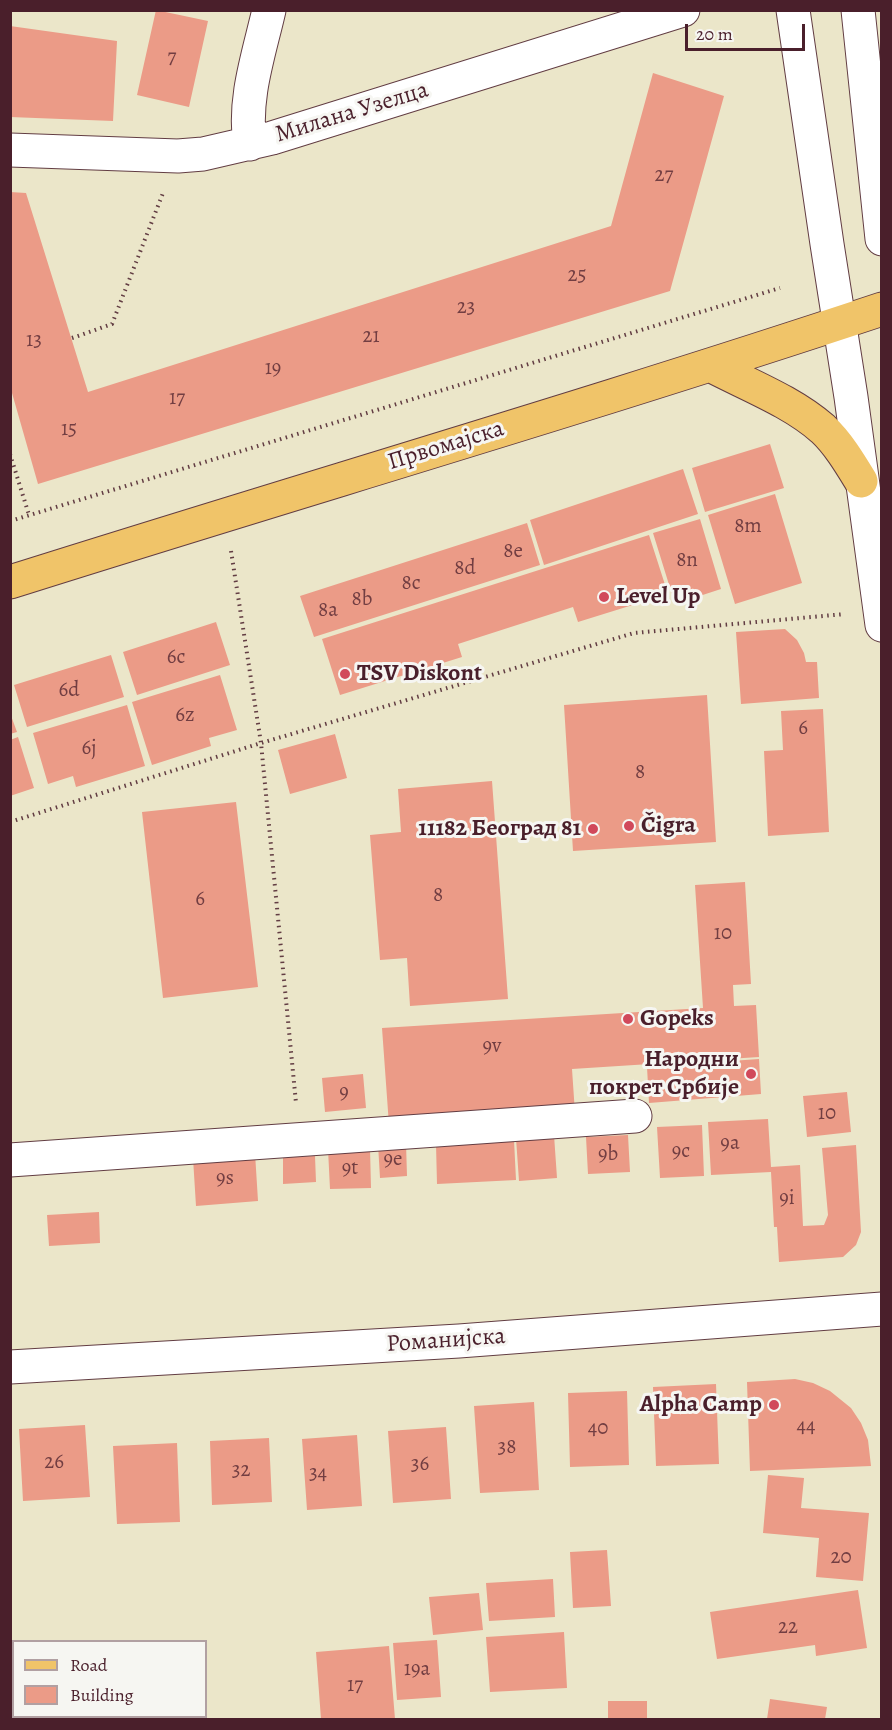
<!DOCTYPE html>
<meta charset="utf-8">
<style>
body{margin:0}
#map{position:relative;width:892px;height:1730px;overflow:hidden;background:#ebe6c9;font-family:Alegreya,serif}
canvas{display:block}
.frame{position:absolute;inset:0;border:12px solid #4a1f2b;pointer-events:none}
.legend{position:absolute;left:12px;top:1640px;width:195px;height:78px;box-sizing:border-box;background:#f6f6f2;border:2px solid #b1a0a2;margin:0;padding:8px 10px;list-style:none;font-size:18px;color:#4a1f2b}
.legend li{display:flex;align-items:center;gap:12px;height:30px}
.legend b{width:30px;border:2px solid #b1a0a2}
.scale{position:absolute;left:685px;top:24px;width:120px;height:27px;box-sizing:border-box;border:3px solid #4a1f2b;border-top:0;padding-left:8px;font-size:18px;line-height:21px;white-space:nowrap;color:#4a1f2b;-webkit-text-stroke:4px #f6f6f2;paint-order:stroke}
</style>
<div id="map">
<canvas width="892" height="1730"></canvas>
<div class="frame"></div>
<ul class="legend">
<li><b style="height:8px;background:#f0c469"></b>Road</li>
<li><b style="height:16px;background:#eb9b87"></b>Building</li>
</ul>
<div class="scale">20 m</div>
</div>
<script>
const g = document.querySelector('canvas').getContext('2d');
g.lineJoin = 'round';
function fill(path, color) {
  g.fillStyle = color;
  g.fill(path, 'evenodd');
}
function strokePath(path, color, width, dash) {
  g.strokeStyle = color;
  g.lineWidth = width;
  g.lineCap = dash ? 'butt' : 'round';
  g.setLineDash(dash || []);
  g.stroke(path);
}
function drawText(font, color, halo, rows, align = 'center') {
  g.font = font + ' Alegreya,serif';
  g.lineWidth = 6;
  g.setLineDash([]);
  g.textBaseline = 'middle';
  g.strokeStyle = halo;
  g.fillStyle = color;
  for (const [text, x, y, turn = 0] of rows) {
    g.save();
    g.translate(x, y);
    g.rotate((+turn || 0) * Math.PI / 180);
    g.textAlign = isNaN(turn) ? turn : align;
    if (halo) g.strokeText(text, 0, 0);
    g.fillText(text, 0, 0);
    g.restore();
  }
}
const building = new Path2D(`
 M 156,10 L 208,21 L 189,107 L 137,95 Z
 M 10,26 L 117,41 L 113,121 L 10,117 Z
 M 653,73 L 724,96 L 670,291 L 38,484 L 10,386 L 10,192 L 26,193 L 88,392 L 611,226 Z
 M 770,444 L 784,488 L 705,512 L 692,468 Z
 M 683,469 L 698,514 L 544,565 L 530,520 Z
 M 775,494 L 802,583 L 735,604 L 708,515 Z
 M 700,519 L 721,589 L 675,604 L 653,533 Z
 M 527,523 L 540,565 L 314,637 L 300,596 Z
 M 649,535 L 668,594 L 578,622 L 573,607 L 458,644 L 462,657 L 340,695 L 322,639 Z
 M 216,622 L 230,665 L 137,695 L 123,652 Z
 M 785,629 L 797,640 L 804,653 L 806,662 L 817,662 L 819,698 L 741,704 L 736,632 Z
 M 111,655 L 124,697 L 27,727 L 14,685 Z
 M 220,675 L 237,730 L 209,738 L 211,746 L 152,765 L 132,702 Z
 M 707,695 L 716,842 L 573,851 L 564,705 Z
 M 127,705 L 145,766 L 76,787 L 73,776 L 48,784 L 33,733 Z
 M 823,709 L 829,832 L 768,836 L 764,751 L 783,750 L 781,711 Z
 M 10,713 L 17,732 L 10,734 Z
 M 335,734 L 347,778 L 290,794 L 278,750 Z
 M 18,737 L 34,788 L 10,796 L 10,740 Z
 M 492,781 L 508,999 L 410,1006 L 407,958 L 380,960 L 370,835 L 401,832 L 398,789 Z
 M 236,802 L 258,987 L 163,998 L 142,812 Z
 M 745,882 L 751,984 L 733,985 L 734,1006 L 756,1005 L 759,1057 L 572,1069 L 575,1113 L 389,1125 L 382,1028 L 703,1008 L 695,885 Z
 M 759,1059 L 761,1094 L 649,1103 L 647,1067 Z
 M 363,1074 L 366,1108 L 325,1112 L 322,1078 Z
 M 847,1092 L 851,1132 L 807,1137 L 803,1096 Z
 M 768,1119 L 771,1167 L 800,1165 L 803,1226 L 824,1225 L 828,1215 L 822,1148 L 856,1145 L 861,1232 L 856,1245 L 843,1257 L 779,1262 L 777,1227 L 774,1227 L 771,1172 L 711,1175 L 708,1122 Z
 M 702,1125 L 704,1176 L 660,1178 L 657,1127 Z
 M 554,1135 L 557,1178 L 519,1181 L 516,1138 Z
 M 628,1135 L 630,1172 L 588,1174 L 586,1137 Z
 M 514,1140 L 516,1180 L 437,1184 L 436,1144 Z
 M 406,1143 L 407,1176 L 380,1178 L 378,1144 Z
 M 370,1148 L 371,1188 L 330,1189 L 328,1149 Z
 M 255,1153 L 258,1201 L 196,1206 L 193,1158 Z
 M 315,1156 L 316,1182 L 283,1184 L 283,1157 Z
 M 99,1212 L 100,1243 L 49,1246 L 47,1215 Z
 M 795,1379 L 813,1383 L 830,1391 L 851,1408 L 861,1423 L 868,1440 L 871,1466 L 750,1471 L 747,1382 Z
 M 716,1384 L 719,1464 L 656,1466 L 653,1387 Z
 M 627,1391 L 629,1465 L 570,1467 L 568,1393 Z
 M 534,1402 L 539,1490 L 480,1493 L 474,1406 Z
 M 85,1425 L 90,1497 L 23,1501 L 19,1429 Z
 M 446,1427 L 451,1499 L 393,1503 L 388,1431 Z
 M 357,1435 L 362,1506 L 307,1510 L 302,1439 Z
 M 269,1438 L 272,1502 L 212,1505 L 210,1441 Z
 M 177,1443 L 180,1522 L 117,1524 L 113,1446 Z
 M 768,1475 L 804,1478 L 801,1508 L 869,1513 L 863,1581 L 816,1577 L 819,1538 L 763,1533 Z
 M 607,1550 L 611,1606 L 573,1608 L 570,1552 Z
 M 553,1579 L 555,1617 L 489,1621 L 486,1583 Z
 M 858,1590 L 867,1648 L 816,1656 L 815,1645 L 717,1659 L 710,1612 Z
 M 479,1593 L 483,1630 L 433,1635 L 429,1597 Z
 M 564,1632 L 567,1688 L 490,1692 L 486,1637 Z
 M 437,1640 L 441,1697 L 397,1700 L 393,1643 Z
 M 389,1646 L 395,1719 L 321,1719 L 316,1652 Z
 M 770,1699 L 827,1707 L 825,1719 L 767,1719 Z
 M 608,1701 L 647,1701 L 647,1719 L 608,1719 Z`);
const path = new Path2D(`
 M 72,338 L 112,324 L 163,193
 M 10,454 L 29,515
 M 10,521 L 780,288
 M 231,551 L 261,743 L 296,1103
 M 10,822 L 261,743 L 634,633 L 845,614`);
const minor = new Path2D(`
 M 793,10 L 827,244 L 851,397 L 882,625
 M 858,10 L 882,239
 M 250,144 C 243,99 259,54 269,10
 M 10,150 L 178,156 L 203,154 L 272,138 L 683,10
 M 10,1160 L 635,1116
 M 10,1367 L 459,1341 L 882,1309`);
const major = new Path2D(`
 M 710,365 C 748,385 791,401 823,429 C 838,443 850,463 861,481
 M 10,582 C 301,490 593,405 882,309`);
const markers = [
 [604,597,6,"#d1495b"],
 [345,674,6,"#d1495b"],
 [629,826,6,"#d1495b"],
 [593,829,6,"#d1495b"],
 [628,1019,6,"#d1495b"],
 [751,1074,6,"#d1495b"],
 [774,1405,6,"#d1495b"]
];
const numberNames = [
 ["7",172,58],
 ["27",664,176],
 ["25",577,276],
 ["23",466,308],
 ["21",371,337],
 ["13",34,341],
 ["19",273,369],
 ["17",177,399],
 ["15",69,430],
 ["8m",748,527],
 ["8e",513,552],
 ["8n",687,561],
 ["8d",465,569],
 ["8c",411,584],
 ["8b",362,600],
 ["8a",328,611],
 ["6c",176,658],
 ["6d",69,691],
 ["6z",185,716],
 ["6",803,729],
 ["6j",89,749],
 ["8",640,773],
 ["8",438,896],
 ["6",200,900],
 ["10",723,934],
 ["9v",492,1047],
 ["9",344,1093],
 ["10",827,1114],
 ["9a",730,1144],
 ["9c",681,1152],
 ["9b",608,1155],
 ["9e",393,1160],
 ["9t",350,1169],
 ["9s",225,1179],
 ["9i",787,1199],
 ["44",806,1427],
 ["40",598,1429],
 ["38",507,1448],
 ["26",54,1463],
 ["36",420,1465],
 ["32",241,1471],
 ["34",318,1474],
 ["20",841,1558],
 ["22",788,1628],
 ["19a",417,1670],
 ["17",355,1686]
];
const streetNames = [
 ["Милана Узелца",352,113,-17],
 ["Првомајска",446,446,-17],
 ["Романијска",446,1341,-4]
];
const poiNames = [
 ["Level Up",616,597],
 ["TSV Diskont",357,674],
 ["Čigra",641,826],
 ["11182 Београд 81",581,829,"right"],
 ["Gopeks",640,1019],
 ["Народни",739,1060,"right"],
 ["покрет Србије",739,1088,"right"],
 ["Alpha Camp",762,1405,"right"]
];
fill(building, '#eb9b87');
strokePath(minor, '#623d43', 35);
strokePath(major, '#623d43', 35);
strokePath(path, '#623d43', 4, [1.5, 4.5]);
strokePath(minor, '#fff', 33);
strokePath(major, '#f0c469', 33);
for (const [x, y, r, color] of markers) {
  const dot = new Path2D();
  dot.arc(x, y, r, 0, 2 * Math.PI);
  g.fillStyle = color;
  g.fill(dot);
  strokePath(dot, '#f6f6f2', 2);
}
drawText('21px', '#723e42', null, numberNames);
drawText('24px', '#4a1f2b', '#f6f6f2', streetNames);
drawText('bold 24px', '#4a1f2b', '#f6f6f2', poiNames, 'left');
</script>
